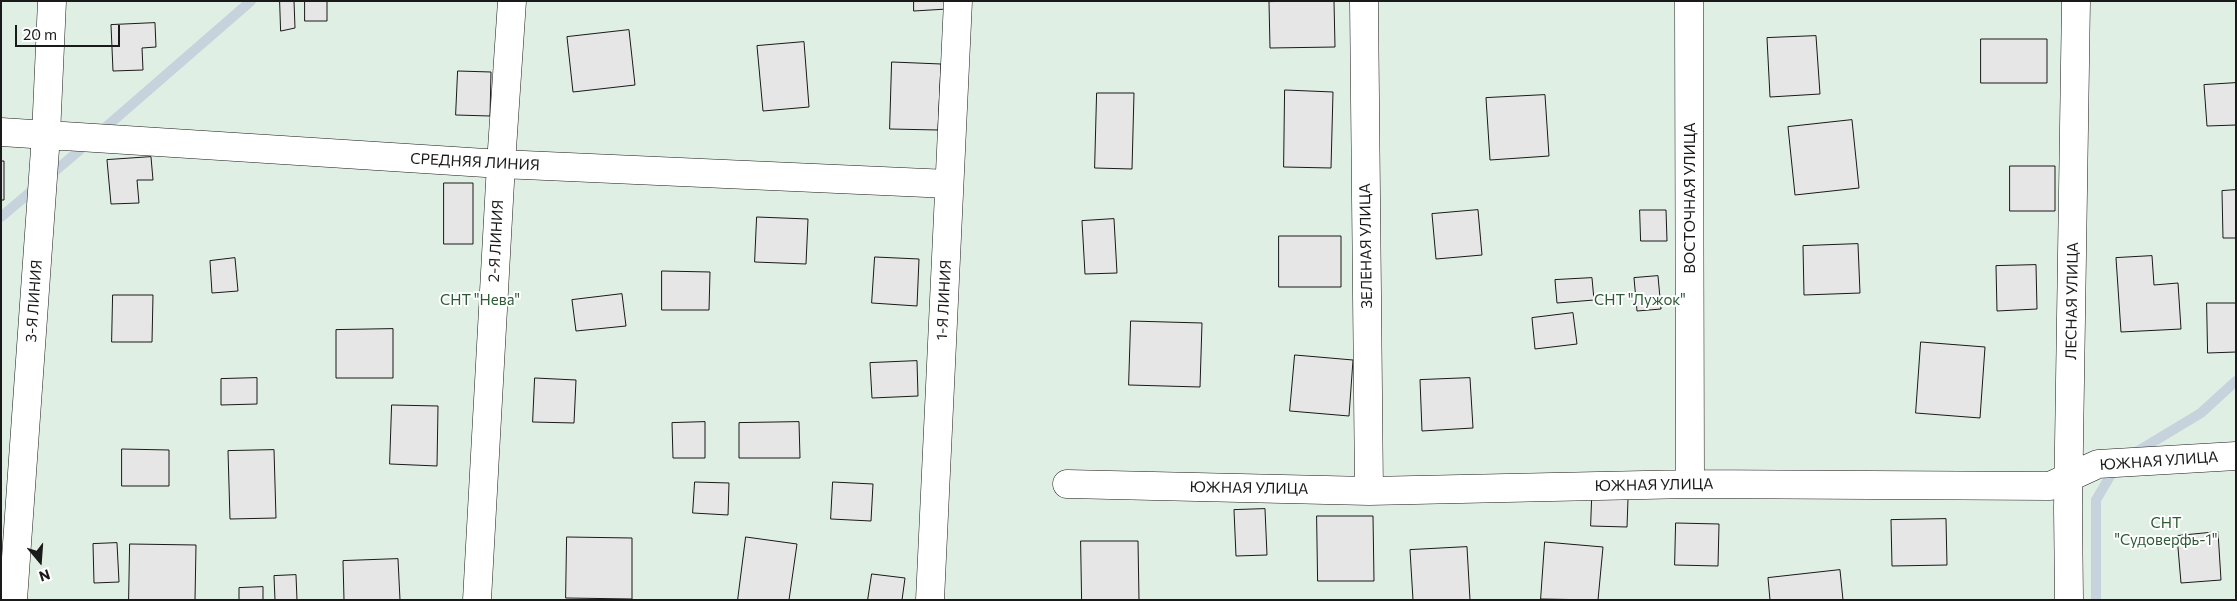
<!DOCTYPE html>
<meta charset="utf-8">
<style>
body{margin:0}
#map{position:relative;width:2237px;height:601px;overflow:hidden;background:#fff;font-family:Commissioner,sans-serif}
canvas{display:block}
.frame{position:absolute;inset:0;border:2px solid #1a1a1a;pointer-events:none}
.north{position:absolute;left:15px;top:536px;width:50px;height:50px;-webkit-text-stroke:4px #fff;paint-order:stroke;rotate:162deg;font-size:14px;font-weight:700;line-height:20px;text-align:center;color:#1a1a1a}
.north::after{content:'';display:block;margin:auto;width:18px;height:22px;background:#1a1a1a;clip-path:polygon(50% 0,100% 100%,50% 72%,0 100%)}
.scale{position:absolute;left:15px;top:25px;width:105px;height:22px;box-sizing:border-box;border:2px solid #1a1a1a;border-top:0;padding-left:6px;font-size:15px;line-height:18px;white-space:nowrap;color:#1a1a1a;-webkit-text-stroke:4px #fff;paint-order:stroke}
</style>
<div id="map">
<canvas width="2237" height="601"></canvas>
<div class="frame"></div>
<div class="north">N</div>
<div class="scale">20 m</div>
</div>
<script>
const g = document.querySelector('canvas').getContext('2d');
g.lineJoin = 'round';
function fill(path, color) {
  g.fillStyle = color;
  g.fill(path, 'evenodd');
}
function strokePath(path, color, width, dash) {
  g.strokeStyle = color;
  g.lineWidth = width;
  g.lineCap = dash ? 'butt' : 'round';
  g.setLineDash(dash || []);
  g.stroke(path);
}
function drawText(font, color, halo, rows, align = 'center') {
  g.font = font + ' Commissioner,sans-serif';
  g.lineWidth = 4;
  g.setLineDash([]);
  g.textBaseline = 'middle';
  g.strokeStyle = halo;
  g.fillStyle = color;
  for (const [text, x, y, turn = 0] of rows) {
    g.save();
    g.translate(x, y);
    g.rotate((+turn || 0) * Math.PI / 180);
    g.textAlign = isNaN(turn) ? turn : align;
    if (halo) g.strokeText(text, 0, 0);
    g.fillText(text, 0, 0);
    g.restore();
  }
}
const green = new Path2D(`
 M 1,1 L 2236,1 L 2236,600 L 1,600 Z`);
const stream = new Path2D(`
 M 99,133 L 251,1
 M 1,217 L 88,143
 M 2133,454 L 2201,413 L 2236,381
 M 2096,600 L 2096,500 L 2116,466`);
const building = new Path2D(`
 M 280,1 L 294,1 L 295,28 L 281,31 Z
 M 305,1 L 327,1 L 327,21 L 305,21 Z
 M 914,1 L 946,1 L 947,9 L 914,11 Z
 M 1334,1 L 1335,47 L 1270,48 L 1269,2 Z
 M 155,23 L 156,47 L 142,48 L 143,70 L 113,71 L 111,25 Z
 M 629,30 L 635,85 L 573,92 L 567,37 Z
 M 1816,36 L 1820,94 L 1770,97 L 1767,38 Z
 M 1981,39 L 2047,39 L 2047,83 L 1981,83 Z
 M 804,42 L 809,107 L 763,111 L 757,46 Z
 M 892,62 L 941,64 L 938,130 L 890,129 Z
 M 458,71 L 491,72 L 490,116 L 456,115 Z
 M 2236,83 L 2236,125 L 2207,126 L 2204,85 Z
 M 1285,90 L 1333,92 L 1331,168 L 1284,167 Z
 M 1097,93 L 1134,93 L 1132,169 L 1095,168 Z
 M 1545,95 L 1549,156 L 1490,160 L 1486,98 Z
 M 1852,120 L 1859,188 L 1795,195 L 1788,127 Z
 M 151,157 L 153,180 L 137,180 L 139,203 L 111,204 L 107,160 Z
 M 1,161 L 4,161 L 4,200 L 1,200 Z
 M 2010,166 L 2055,166 L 2055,211 L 2010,211 Z
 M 444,183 L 473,183 L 473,244 L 444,244 Z
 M 2236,190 L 2236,238 L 2223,238 L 2222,191 Z
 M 1478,210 L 1482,255 L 1436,259 L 1432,214 Z
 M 1640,210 L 1666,210 L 1667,241 L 1641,241 Z
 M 757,217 L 808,219 L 806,264 L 755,262 Z
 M 1114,219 L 1117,273 L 1085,274 L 1082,221 Z
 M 1279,236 L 1341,236 L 1341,287 L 1279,287 Z
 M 1858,244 L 1860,293 L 1804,295 L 1803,246 Z
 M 2152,256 L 2154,285 L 2178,283 L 2181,329 L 2121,332 L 2116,258 Z
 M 875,257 L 919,259 L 917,306 L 872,303 Z
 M 235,258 L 238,291 L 212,293 L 210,261 Z
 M 2036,265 L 2037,309 L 1997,311 L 1996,266 Z
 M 662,271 L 710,272 L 709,310 L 662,310 Z
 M 1658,276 L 1661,309 L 1637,311 L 1634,278 Z
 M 1592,278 L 1594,300 L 1557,303 L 1555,280 Z
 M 622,294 L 626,326 L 576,331 L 572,300 Z
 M 113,295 L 153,295 L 152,342 L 112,342 Z
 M 2207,303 L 2236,303 L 2236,352 L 2208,353 Z
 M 1573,313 L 1577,344 L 1535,349 L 1532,318 Z
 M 1131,321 L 1202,323 L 1200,387 L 1129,385 Z
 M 393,329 L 393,378 L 336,378 L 336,330 Z
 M 1921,342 L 1985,347 L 1980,418 L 1916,413 Z
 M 1295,355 L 1353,360 L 1349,416 L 1290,411 Z
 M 917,361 L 918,396 L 872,398 L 870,363 Z
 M 257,378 L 257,404 L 221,405 L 221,379 Z
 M 535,378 L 576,380 L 574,423 L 533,422 Z
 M 1470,378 L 1473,428 L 1422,431 L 1420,380 Z
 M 392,405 L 438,406 L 437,466 L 390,464 Z
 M 705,422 L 705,458 L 673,458 L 672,423 Z
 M 799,422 L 800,458 L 739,458 L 739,423 Z
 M 122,449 L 169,450 L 169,486 L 122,486 Z
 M 274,450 L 276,518 L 230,519 L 228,451 Z
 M 695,482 L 729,483 L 728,515 L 693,513 Z
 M 833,482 L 873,484 L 871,521 L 831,519 Z
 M 1592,499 L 1628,499 L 1627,527 L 1591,526 Z
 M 1265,509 L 1267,555 L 1236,556 L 1234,510 Z
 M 1317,516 L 1373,516 L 1374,581 L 1318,581 Z
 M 1946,519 L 1947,565 L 1892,566 L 1891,520 Z
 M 1676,523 L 1719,524 L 1718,566 L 1675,565 Z
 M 2218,532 L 2221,580 L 2181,583 L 2177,536 Z
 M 567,537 L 632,538 L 632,599 L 566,598 Z
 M 746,537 L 797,544 L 789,600 L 738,600 Z
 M 1081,541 L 1138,541 L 1139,600 L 1082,600 Z
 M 1545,542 L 1603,547 L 1598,600 L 1541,599 Z
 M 117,543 L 119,582 L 94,583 L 93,544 Z
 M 130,544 L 196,545 L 195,600 L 129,600 Z
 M 1467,547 L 1470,600 L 1413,600 L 1410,550 Z
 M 398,559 L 400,600 L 344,600 L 343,561 Z
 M 1840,570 L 1843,600 L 1770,600 L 1768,578 Z
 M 872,574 L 905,578 L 902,600 L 868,600 Z
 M 296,575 L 297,600 L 275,600 L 274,576 Z
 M 263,587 L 263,600 L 239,600 L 239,588 Z`);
const minor = new Path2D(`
 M 1364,1 L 1369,491
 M 1689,1 L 1690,484
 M 1,132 L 501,164 L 949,184
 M 1067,484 L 1369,491 L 1690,484 L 2050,486 L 2098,464 L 2236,456
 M 13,600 L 46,135 L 52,1
 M 477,600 L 501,164 L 512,1
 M 930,600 L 958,1
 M 2069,600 L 2068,508 L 2076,1`);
const streetNames = [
 ["СРЕДНЯЯ ЛИНИЯ",475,162,3],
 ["ВОСТОЧНАЯ УЛИЦА",1690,198,-90],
 ["2-Я ЛИНИЯ",496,241,-87],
 ["ЗЕЛЕНАЯ УЛИЦА",1366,246,-91],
 ["1-Я ЛИНИЯ",944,300,-87],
 ["3-Я ЛИНИЯ",34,301,-86],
 ["ЛЕСНАЯ УЛИЦА",2072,301,-89],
 ["ЮЖНАЯ УЛИЦА",2159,461,-4],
 ["ЮЖНАЯ УЛИЦА",1654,485,-1],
 ["ЮЖНАЯ УЛИЦА",1249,488,1]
];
const parkNames = [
 ["СНТ \"Нева\"",480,300],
 ["СНТ \"Лужок\"",1640,300],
 ["СНТ",2166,523],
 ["\"Судоверфь-1\"",2166,540]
];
fill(green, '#e0efe3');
strokePath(green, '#6a6a6a', 1);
strokePath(stream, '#c6d2dc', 10);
fill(building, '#e6e6e6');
strokePath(building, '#1a1a1a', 1);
strokePath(minor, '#1a1a1a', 29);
strokePath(minor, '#fff', 28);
drawText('15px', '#1a1a1a', '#fff', streetNames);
drawText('15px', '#2b5a34', '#fff', parkNames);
</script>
